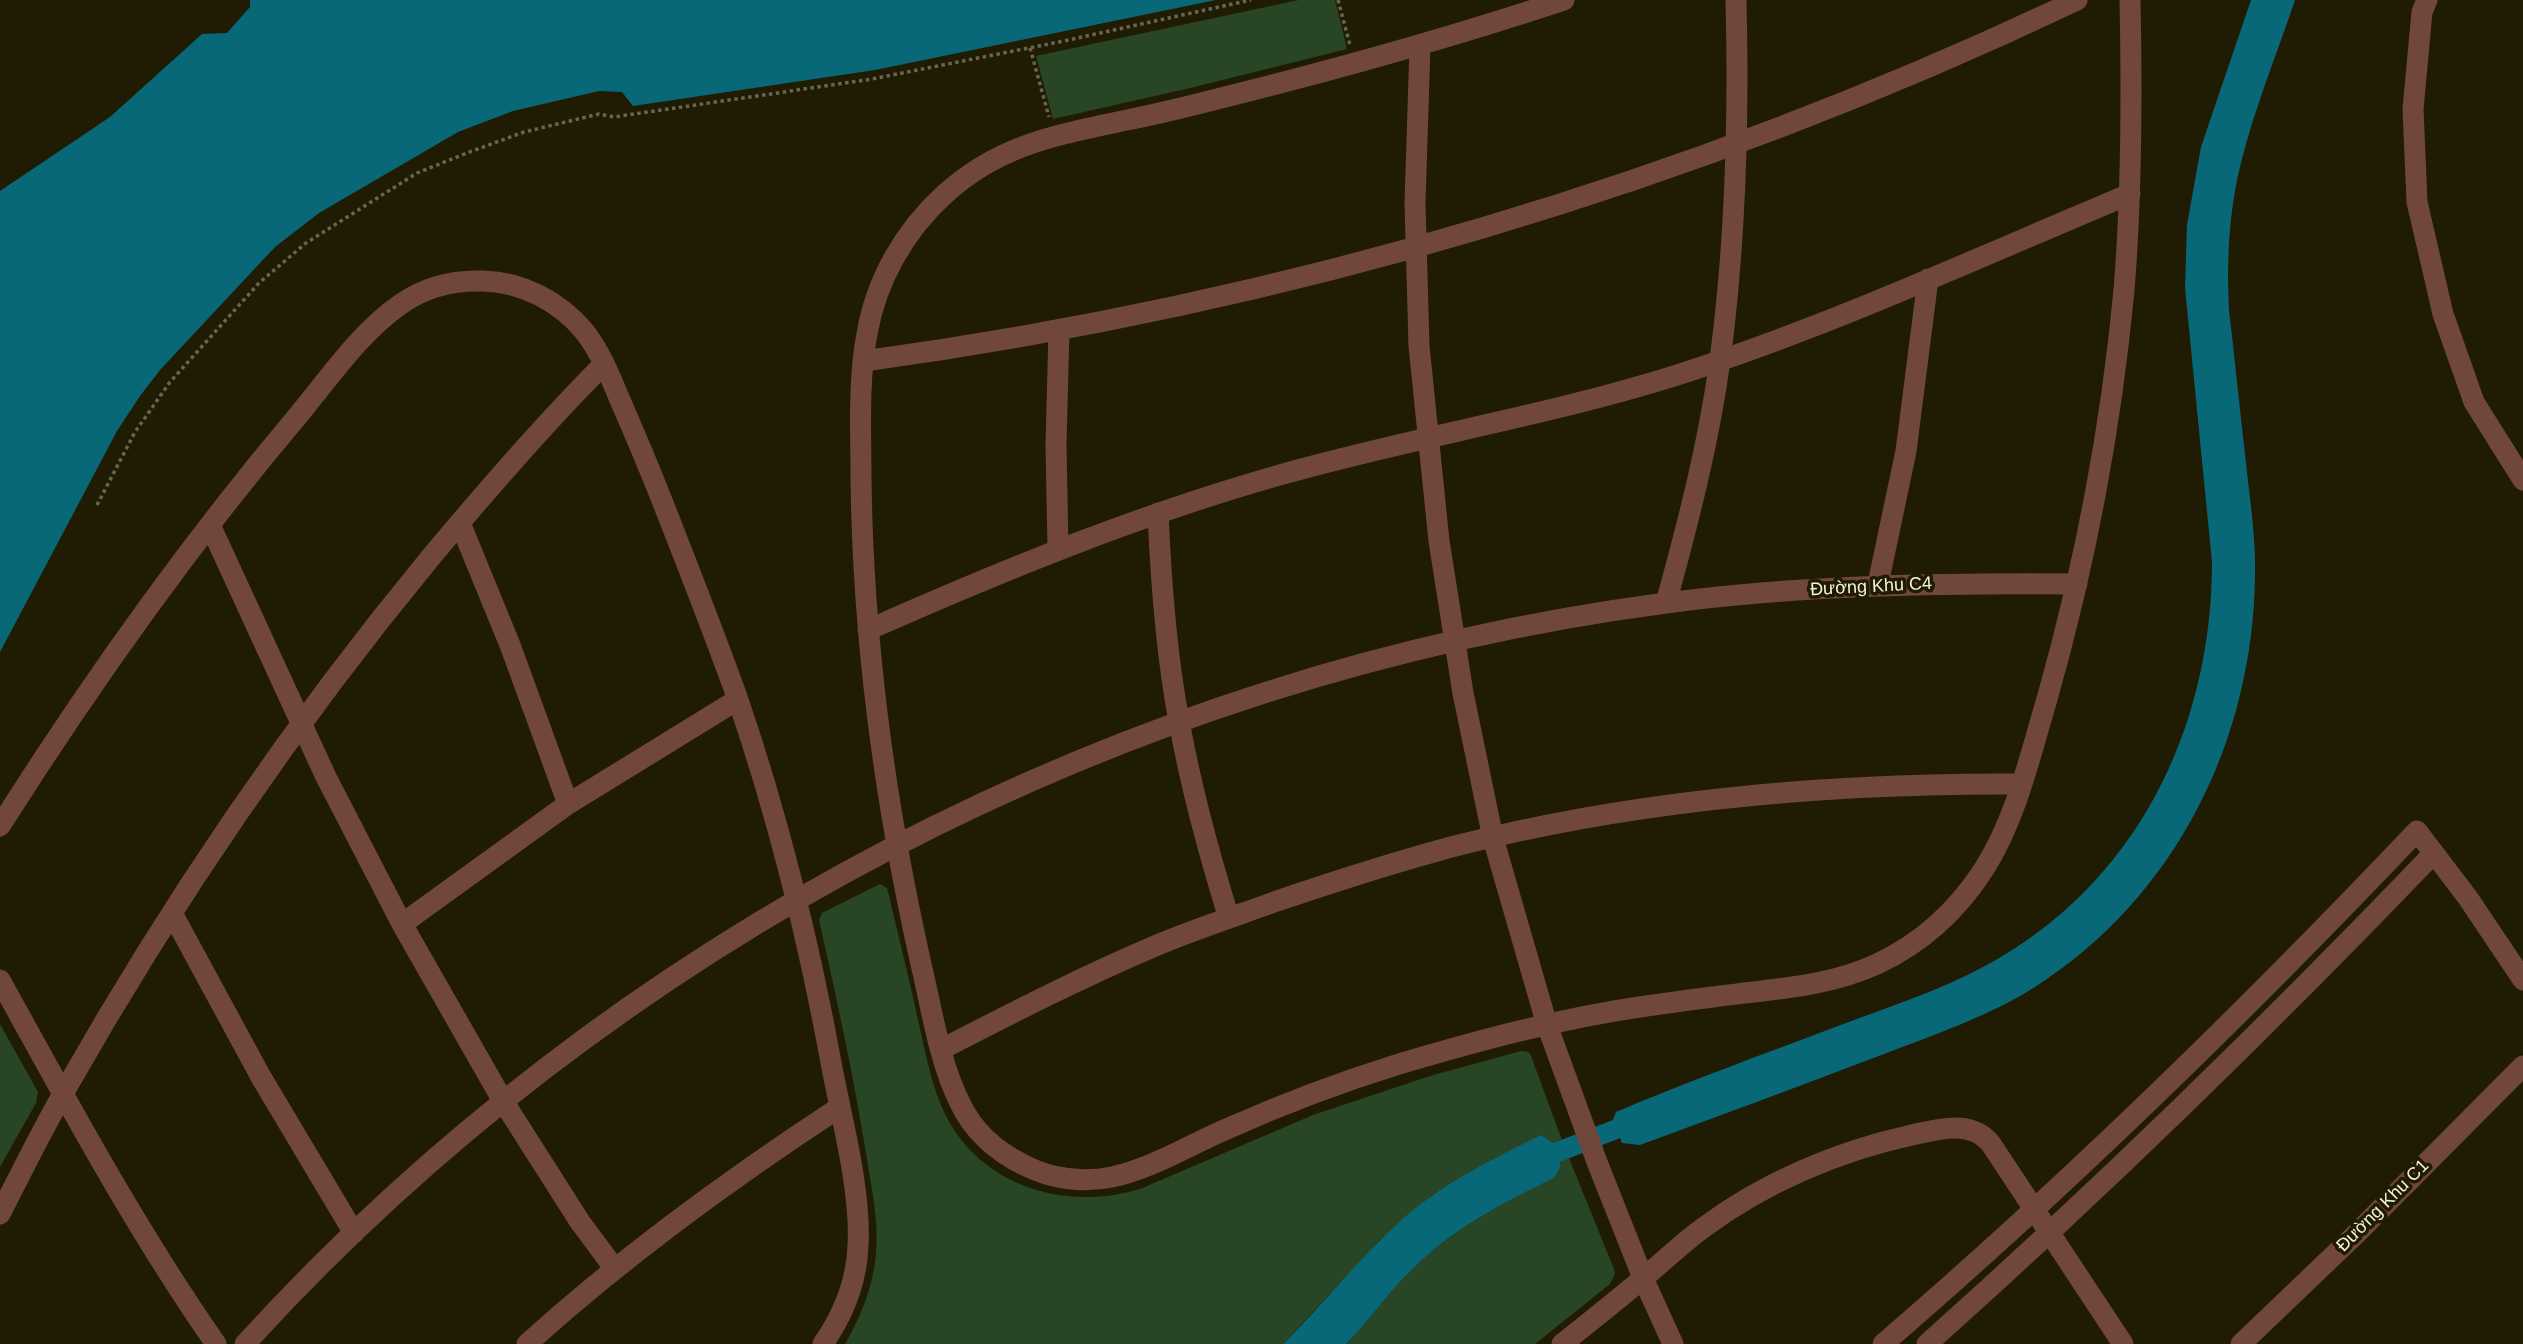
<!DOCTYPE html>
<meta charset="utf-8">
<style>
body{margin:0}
canvas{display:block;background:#201b03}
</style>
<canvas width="2523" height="1344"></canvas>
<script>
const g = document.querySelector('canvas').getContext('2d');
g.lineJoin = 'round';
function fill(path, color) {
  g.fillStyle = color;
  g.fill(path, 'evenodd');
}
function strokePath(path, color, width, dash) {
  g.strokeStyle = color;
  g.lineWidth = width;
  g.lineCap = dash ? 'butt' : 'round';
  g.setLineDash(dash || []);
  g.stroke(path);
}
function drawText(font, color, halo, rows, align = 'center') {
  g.font = font + ' Helvetica,sans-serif';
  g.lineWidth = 7;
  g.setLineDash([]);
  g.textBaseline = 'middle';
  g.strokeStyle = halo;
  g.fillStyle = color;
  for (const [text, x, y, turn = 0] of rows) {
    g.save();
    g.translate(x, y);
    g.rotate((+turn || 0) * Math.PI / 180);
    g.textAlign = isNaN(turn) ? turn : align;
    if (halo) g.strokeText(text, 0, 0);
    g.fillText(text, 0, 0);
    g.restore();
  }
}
const green = new Path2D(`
 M 1299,0 L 1335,0 L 1347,49 L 1186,89 L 1053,119 L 1036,56 Z
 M 880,884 L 887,888 C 898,933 909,979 919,1024 C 926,1055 932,1088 946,1116 C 983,1188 1067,1211 1140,1189 L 1313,1115 L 1430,1076 L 1521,1051 L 1529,1052 L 1531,1056 L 1562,1140 L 1434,1194 L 1380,1240 L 1283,1344 L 845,1344 C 861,1316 873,1287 876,1254 C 879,1223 872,1191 867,1159 C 854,1079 837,999 819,920 L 822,913 Z
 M 0,1024 L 38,1092 L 36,1103 L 0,1167 Z
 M 1569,1158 L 1614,1269 L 1615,1274 L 1610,1284 L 1535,1344 L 1346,1344 C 1373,1317 1393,1285 1422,1260 C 1461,1224 1507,1201 1554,1178 L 1560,1162 Z`);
const water = new Path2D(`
 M 250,0 L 1216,0 L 875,70 L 633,106 L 622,92 L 599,91 L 513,111 L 458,132 L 319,213 L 275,247 L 160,370 L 140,396 L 117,431 L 0,652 L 0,191 L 110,117 L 202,34 L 227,33 L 250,7 Z
 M 2251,0 L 2295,0 C 2274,63 2247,126 2235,191 C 2228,231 2227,270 2229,310 C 2235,361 2240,412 2246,463 C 2250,501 2256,538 2255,576 C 2253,740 2176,897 2035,987 C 1989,1016 1936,1034 1884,1054 C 1803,1085 1721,1115 1640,1145 L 1622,1143 L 1620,1138 L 1560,1162 L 1560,1168 L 1554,1178 C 1507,1201 1461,1224 1422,1260 C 1393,1285 1373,1317 1346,1344 L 1283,1344 C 1325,1303 1360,1256 1405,1217 C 1445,1182 1493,1159 1541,1135 L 1553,1143 L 1613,1120 L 1616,1112 C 1689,1081 1764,1054 1838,1026 C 1888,1007 1939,991 1985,966 C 2136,885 2212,729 2212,562 L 2185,288 L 2187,225 L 2201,147 Z`);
const path = new Path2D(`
 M 1338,0 L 1350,45
 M 1030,48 L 1049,117
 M 97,505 L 135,432 L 170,382 L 259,283 L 306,243 L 417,173 L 467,153 L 524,132 L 599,114 L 614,117 L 872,79 L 1059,42 L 1251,0`);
const minor = new Path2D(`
 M 1564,0 C 1455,36 1345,67 1233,95 C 1198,104 1163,113 1127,120 C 1057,135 1000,144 945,194 C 905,230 876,280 867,334 C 858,381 861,431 861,479 C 863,642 885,804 921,964 C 932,1010 939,1061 960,1103 C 973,1131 997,1152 1024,1165 C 1051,1179 1083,1183 1112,1177 C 1153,1168 1191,1144 1229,1128 C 1285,1103 1341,1082 1399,1064 C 1480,1040 1562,1018 1646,1006 C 1682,1001 1718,996 1754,992 C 1797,987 1838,982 1877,964 C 1922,943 1957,911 1984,869 C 2016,819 2030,756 2047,699 C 2085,565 2111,429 2124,290 C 2132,193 2132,97 2130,0
 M 2427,0 L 2422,12 L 2413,109 L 2417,202 L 2443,314 L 2474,402 L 2523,480
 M 1420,46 L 1415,203 L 1419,346 L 1439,541 L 1463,693 L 1493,838 L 1547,1025 L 1597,1162 L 1643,1278 L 1673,1344
 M 864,361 C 1283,304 1695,182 2077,0
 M 1158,513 C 1161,583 1166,653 1179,721 C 1191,787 1209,854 1229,918
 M 460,523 L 510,645 L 568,804
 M 210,525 L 326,777 L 402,924 L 503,1101 L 580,1222 L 615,1269
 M 1058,549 L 1056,445 L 1059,330
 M 1878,584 L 1906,451 L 1928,279
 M 1666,603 C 1688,523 1709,442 1720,360 C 1736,240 1739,120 1736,0
 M 868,630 C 1001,571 1136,516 1276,476 C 1408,438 1543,417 1674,376 C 1830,326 1979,257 2130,194
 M 0,826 C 90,684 188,546 296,418 C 328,380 359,333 401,304 C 425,287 454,280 483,281 C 522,282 559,301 584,331 C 600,351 610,376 620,400 C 634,432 648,465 661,498 C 687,564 713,630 737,697 C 779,819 810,946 833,1073 C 843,1124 861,1193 858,1245 C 857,1281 843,1315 823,1344
 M 172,913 L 261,1077 L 354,1233
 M 402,924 L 568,804 L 737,700
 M 0,980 C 68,1103 135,1228 216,1344
 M 942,1049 C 1012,1013 1082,977 1155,946 C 1195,929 1236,916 1277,901 C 1336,881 1395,862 1455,846 C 1639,799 1831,783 2020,784
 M 0,1214 C 21,1173 41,1132 64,1092 C 171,903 293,724 431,557 C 487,490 543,425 604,364
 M 245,1344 C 613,940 1124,674 1666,603 C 1803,585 1939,583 2077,584
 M 527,1344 C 624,1256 730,1179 840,1107
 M 1562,1344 C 1588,1323 1615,1302 1641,1280 C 1662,1263 1681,1244 1703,1228 C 1763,1183 1838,1151 1912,1135 C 1938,1129 1972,1119 1991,1144 L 2123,1344
 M 1883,1344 C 2070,1183 2247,1010 2417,831 L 2468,898 L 2523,980
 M 1927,1344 C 2103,1187 2271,1023 2434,853
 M 2241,1344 L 2356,1234 L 2523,1066`);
const streetNames = [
 ["Đường Khu C4",1871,587,-3],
 ["Đường Khu C1",2383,1206,-45]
];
fill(green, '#284525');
fill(water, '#096877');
strokePath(path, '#69654f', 3.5, [3.5, 3.5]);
strokePath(minor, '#71463b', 21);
drawText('18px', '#f4f1e1', '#201b03', streetNames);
</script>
